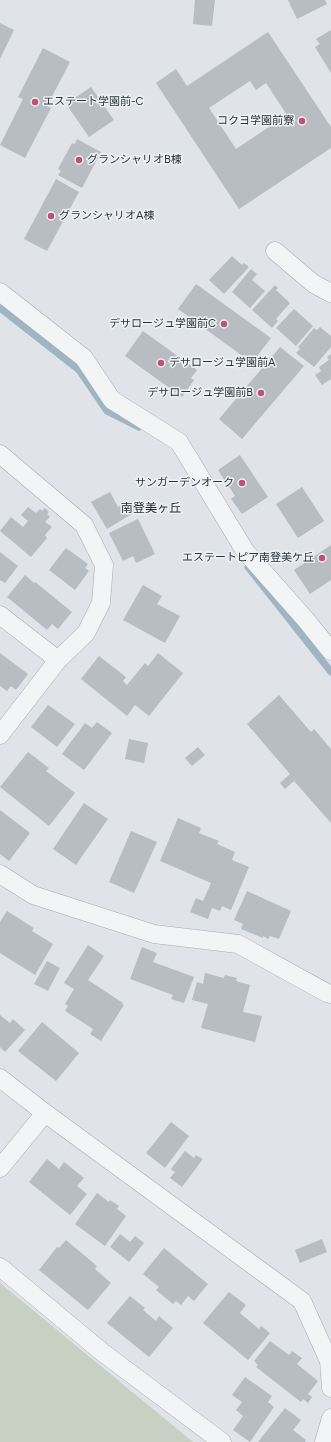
<!DOCTYPE html>
<meta charset="utf-8">
<style>
body{margin:0}
canvas{display:block;background:#e0e3e7}
</style>
<canvas width="331" height="1442"></canvas>
<script>
const g = document.querySelector('canvas').getContext('2d');
g.lineJoin = 'round';
function fill(path, color) {
  g.fillStyle = color;
  g.fill(path, 'evenodd');
}
function strokePath(path, color, width, dash) {
  g.strokeStyle = color;
  g.lineWidth = width;
  g.lineCap = dash ? 'butt' : 'round';
  g.setLineDash(dash || []);
  g.stroke(path);
}
function drawText(font, color, halo, rows, align = 'center') {
  g.font = font + ' Figtree,"Noto Sans JP",sans-serif';
  g.lineWidth = 3;
  g.setLineDash([]);
  g.textBaseline = 'middle';
  g.strokeStyle = halo;
  g.fillStyle = color;
  for (const [text, x, y, turn = 0] of rows) {
    g.save();
    g.translate(x, y);
    g.rotate((+turn || 0) * Math.PI / 180);
    g.textAlign = isNaN(turn) ? turn : align;
    if (halo) g.strokeText(text, 0, 0);
    g.fillText(text, 0, 0);
    g.restore();
  }
}
const green = new Path2D(`
 M 0,1283 L 193,1442 L 0,1442 Z`);
const stream = new Path2D(`
 M 0,308 L 79,370 L 107,411 L 139,427
 M 248,567 L 331,672`);
const building = new Path2D(`
 M 195,0 L 215,0 L 212,26 L 193,24 Z
 M 288,0 L 325,0 L 327,4 L 297,19 Z
 M 0,23 L 14,30 L 0,59 Z
 M 331,30 L 331,73 L 315,47 L 320,44 L 316,39 Z
 M 268,32 L 331,127 L 331,148 L 239,209 L 156,83 L 176,69 L 187,86 ZM 250,81 L 256,90 L 266,83 L 287,115 L 236,149 L 209,108 Z
 M 43,48 L 70,62 L 47,106 L 51,108 L 25,158 L 0,145 L 23,99 L 18,97 Z
 M 91,87 L 114,120 L 89,137 L 66,104 Z
 M 77,139 L 101,152 L 82,188 L 58,175 L 61,171 L 58,169 L 72,143 L 75,144 Z
 M 56,179 L 79,192 L 47,251 L 24,239 Z
 M 232,256 L 242,265 L 244,263 L 249,267 L 224,294 L 209,280 Z
 M 251,269 L 257,274 L 252,280 L 265,291 L 250,308 L 232,292 Z
 M 196,284 L 271,338 L 252,363 L 178,309 Z
 M 275,285 L 278,288 L 276,290 L 290,303 L 276,319 L 278,321 L 272,328 L 252,310 Z
 M 294,309 L 313,326 L 296,346 L 276,328 Z
 M 320,327 L 331,336 L 331,347 L 314,367 L 296,353 L 300,349 L 298,347 L 314,328 L 317,330 Z
 M 143,331 L 197,370 L 191,378 L 194,380 L 182,397 L 125,356 Z
 M 280,347 L 304,366 L 242,439 L 219,419 Z
 M 331,354 L 331,379 L 322,385 L 315,375 L 321,371 L 319,367 L 329,360 L 327,357 Z
 M 240,455 L 268,497 L 242,514 L 231,499 L 235,496 L 218,470 Z
 M 302,487 L 324,521 L 298,538 L 276,504 Z
 M 110,492 L 118,507 L 129,501 L 135,512 L 107,529 L 91,502 Z
 M 28,507 L 36,513 L 40,509 L 42,511 L 45,508 L 49,512 L 47,514 L 50,517 L 45,522 L 52,527 L 45,535 L 47,538 L 31,557 L 0,531 L 11,517 L 23,527 L 28,521 L 21,515 Z
 M 138,519 L 155,554 L 136,563 L 133,556 L 123,561 L 109,533 Z
 M 331,545 L 331,580 L 310,594 L 294,570 Z
 M 66,548 L 88,564 L 85,568 L 89,571 L 75,590 L 49,570 Z
 M 0,552 L 18,566 L 5,583 L 0,580 Z
 M 25,575 L 34,583 L 35,582 L 72,612 L 58,629 L 52,624 L 47,630 L 7,597 Z
 M 143,585 L 162,596 L 157,604 L 180,616 L 165,643 L 123,620 Z
 M 0,653 L 28,674 L 16,690 L 11,686 L 7,691 L 0,686 Z
 M 158,653 L 183,673 L 149,716 L 135,705 L 127,716 L 81,679 L 99,656 L 126,677 L 123,681 L 127,685 L 145,663 L 148,666 Z
 M 279,695 L 311,732 L 314,729 L 331,749 L 331,823 L 294,781 L 285,789 L 280,783 L 290,774 L 247,724 Z
 M 48,705 L 75,724 L 57,747 L 31,727 Z
 M 97,722 L 112,733 L 84,770 L 62,754 L 85,723 L 92,728 Z
 M 129,739 L 148,743 L 144,763 L 125,759 Z
 M 198,747 L 205,755 L 192,766 L 185,758 Z
 M 28,752 L 49,768 L 46,771 L 75,793 L 49,826 L 0,787 Z
 M 84,803 L 108,819 L 76,865 L 53,849 Z
 M 0,810 L 30,833 L 9,861 L 0,854 Z
 M 178,818 L 201,828 L 199,833 L 219,841 L 217,844 L 235,852 L 232,860 L 249,867 L 231,910 L 222,906 L 220,911 L 212,908 L 208,919 L 190,912 L 196,898 L 203,901 L 211,883 L 160,861 Z
 M 131,831 L 157,842 L 134,893 L 109,882 Z
 M 247,891 L 291,911 L 279,939 L 270,936 L 268,939 L 263,936 L 263,938 L 241,929 L 243,924 L 234,920 Z
 M 7,911 L 34,928 L 32,931 L 53,944 L 35,975 L 0,953 L 0,922 Z
 M 88,945 L 104,956 L 88,980 L 123,1003 L 122,1004 L 124,1005 L 101,1041 L 90,1034 L 93,1029 L 65,1011 L 68,1006 L 65,1004 L 74,989 L 64,983 Z
 M 142,947 L 157,953 L 153,962 L 194,977 L 184,1003 L 171,999 L 173,995 L 130,979 Z
 M 47,961 L 60,968 L 48,991 L 34,984 Z
 M 205,973 L 224,978 L 225,975 L 237,978 L 236,981 L 250,985 L 243,1012 L 262,1016 L 255,1042 L 201,1028 L 208,1004 L 192,1000 L 197,982 L 203,984 Z
 M 0,1015 L 10,1023 L 13,1019 L 25,1030 L 5,1052 L 0,1047 Z
 M 42,1022 L 79,1053 L 56,1081 L 18,1051 Z
 M 171,1122 L 189,1136 L 165,1168 L 146,1153 Z
 M 185,1151 L 194,1158 L 196,1155 L 203,1159 L 182,1187 L 170,1178 L 175,1172 L 171,1169 Z
 M 47,1159 L 59,1169 L 64,1162 L 84,1178 L 77,1186 L 87,1194 L 70,1215 L 29,1182 Z
 M 97,1193 L 109,1202 L 110,1200 L 119,1206 L 117,1209 L 126,1216 L 105,1246 L 75,1224 Z
 M 120,1234 L 130,1242 L 135,1236 L 144,1243 L 129,1262 L 110,1247 Z
 M 322,1239 L 327,1252 L 300,1263 L 295,1250 Z
 M 66,1240 L 97,1266 L 95,1269 L 111,1283 L 88,1310 L 39,1270 L 57,1247 L 59,1248 Z
 M 164,1248 L 208,1284 L 194,1301 L 188,1296 L 181,1305 L 176,1301 L 173,1304 L 156,1290 L 159,1287 L 143,1274 Z
 M 229,1292 L 246,1305 L 240,1313 L 259,1329 L 261,1326 L 270,1333 L 248,1360 L 203,1323 Z
 M 130,1296 L 145,1308 L 143,1310 L 156,1321 L 159,1316 L 173,1328 L 149,1357 L 107,1323 Z
 M 270,1341 L 289,1355 L 292,1351 L 302,1358 L 297,1364 L 318,1381 L 308,1394 L 312,1397 L 308,1403 L 303,1399 L 301,1402 L 256,1367 L 258,1365 L 254,1361 Z
 M 245,1377 L 272,1396 L 268,1402 L 274,1407 L 250,1442 L 233,1430 L 243,1416 L 236,1410 L 242,1402 L 232,1395 Z
 M 285,1408 L 301,1420 L 293,1430 L 306,1440 L 305,1442 L 258,1442 Z`);
const minor = new Path2D(`
 M 275,251 L 314,284 L 331,293
 M 0,292 L 84,358 L 112,400 L 179,442 L 245,551 L 306,620 L 331,651
 M 0,454 L 84,525 L 104,565 L 101,603 L 86,633 L 58,660 L 0,735
 M 0,615 L 58,660
 M 0,874 L 33,895 L 154,934 L 238,944 L 327,993 L 331,994
 M 0,1078 L 45,1113 L 302,1301 L 329,1361 L 331,1388
 M 0,1168 L 45,1113
 M 0,1267 L 102,1352 L 222,1442
 M 324,1442 L 331,1418`);
const markers = [
 [35,102,4,"#be5370"],
 [302,121,4,"#be5370"],
 [79,160,4,"#be5370"],
 [51,216,4,"#be5370"],
 [224,324,4,"#be5370"],
 [161,363,4,"#be5370"],
 [261,393,4,"#be5370"],
 [242,483,4,"#be5370"],
 [322,558,4,"#be5370"]
];
const poiNames = [
 ["エステート学園前-C",43,102,"left"],
 ["コクヨ学園前寮",294,121],
 ["グランシャリオB棟",87,160,"left"],
 ["グランシャリオA棟",59,216,"left"],
 ["デサロージュ学園前C",216,324],
 ["デサロージュ学園前A",169,363,"left"],
 ["デサロージュ学園前B",253,393],
 ["サンガーデンオーク",234,483],
 ["エステートピア南登美ケ丘",314,558]
];
const neighbourhoodNames = [
 ["南登美ヶ丘",151,508]
];
fill(green, '#c7d0c2');
strokePath(stream, '#9fb5c3', 7);
fill(building, '#b8bdc3');
strokePath(minor, '#a6abb0', 19);
strokePath(minor, '#f2f4f6', 18);
for (const [x, y, r, color] of markers) {
  const dot = new Path2D();
  dot.arc(x, y, r, 0, 2 * Math.PI);
  g.fillStyle = color;
  g.fill(dot);
  strokePath(dot, '#eff2f5', 1.5);
}
drawText('11px', '#2a333c', '#eff2f5', poiNames, 'right');
drawText('12px', '#1d242d', '#eff2f5', neighbourhoodNames);
</script>
